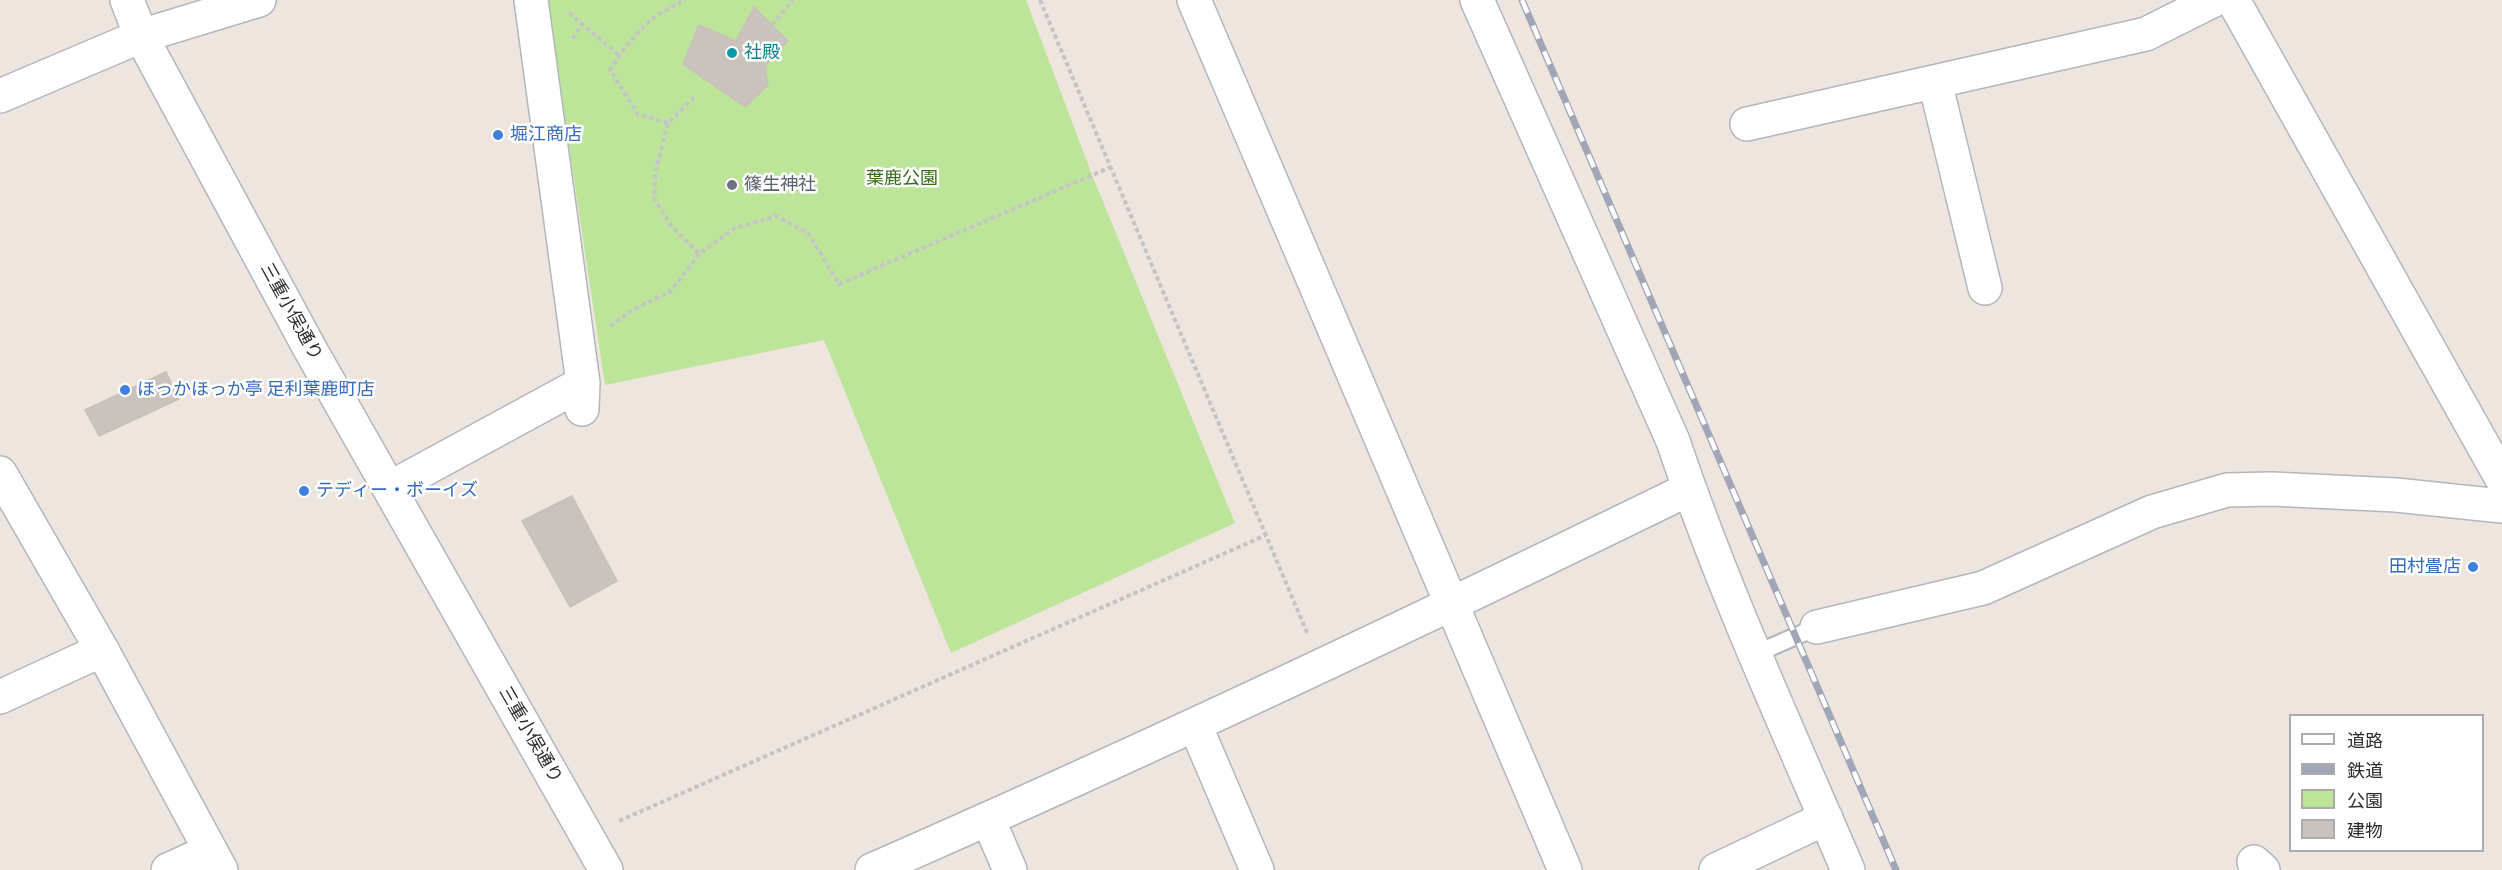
<!DOCTYPE html>
<meta charset="utf-8">
<style>
body{margin:0}
#map{position:relative;width:2502px;height:870px;overflow:hidden;background:#eee5de;font-family:Manrope,"Noto Sans JP",sans-serif}
canvas{display:block}
.legend{position:absolute;left:2289px;top:714px;width:195px;height:138px;box-sizing:border-box;background:#fff;border:2px solid #ababab;margin:0;padding:8px 10px;list-style:none;font-size:18px;color:#2c2c2c}
.legend li{display:flex;align-items:center;gap:12px;height:30px}
.legend b{width:30px;border:2px solid #ababab}
</style>
<div id="map">
<canvas width="2502" height="870"></canvas>
<ul class="legend">
<li><b style="height:8px;background:#fff"></b>道路</li>
<li><b style="height:8px;background:#a0a6b6"></b>鉄道</li>
<li><b style="height:16px;background:#bde599"></b>公園</li>
<li><b style="height:16px;background:#c9c2bd"></b>建物</li>
</ul>
</div>
<script>
const g = document.querySelector('canvas').getContext('2d');
g.lineJoin = 'round';
function fill(path, color) {
  g.fillStyle = color;
  g.fill(path, 'evenodd');
}
function strokePath(path, color, width, dash) {
  g.strokeStyle = color;
  g.lineWidth = width;
  g.lineCap = dash ? 'butt' : 'round';
  g.setLineDash(dash || []);
  g.stroke(path);
}
function drawText(font, color, halo, rows, align = 'center') {
  g.font = font + ' Manrope,"Noto Sans JP",sans-serif';
  g.lineWidth = 5;
  g.setLineDash([]);
  g.textBaseline = 'middle';
  g.strokeStyle = halo;
  g.fillStyle = color;
  for (const [text, x, y, turn = 0] of rows) {
    g.save();
    g.translate(x, y);
    g.rotate((+turn || 0) * Math.PI / 180);
    g.textAlign = isNaN(turn) ? turn : align;
    if (halo) g.strokeText(text, 0, 0);
    g.fillText(text, 0, 0);
    g.restore();
  }
}
const green = new Path2D(`
 M 547,0 L 1026,0 L 1092,175 L 1235,523 L 951,653 L 824,340 L 605,385 Z`);
const building = new Path2D(`
 M 754,7 L 788,41 L 765,66 L 768,85 L 745,107 L 683,64 L 699,25 L 736,41 Z
 M 166,372 L 179,399 L 99,436 L 85,410 Z
 M 572,496 L 617,581 L 570,607 L 522,521 Z`);
const path = new Path2D(`
 M 1040,0 L 1308,635
 M 569,13 L 619,55
 M 772,25 L 793,0
 M 573,39 L 582,24
 M 694,97 L 668,123 L 656,170 L 654,198 L 670,224 L 699,254
 M 668,123 L 638,114 L 610,70 C 632,36 648,16 686,0
 M 610,326 L 632,310 L 671,291 L 699,254 L 735,228 L 776,216 L 808,233 L 839,284 L 1111,167
 M 619,821 L 1266,535`);
const lane = new Path2D(`
 M 1755,654 L 1817,627`);
const street = new Path2D(`
 M 531,0 L 583,383 L 582,409
 M 1194,0 L 1565,870
 M 1477,0 L 1673,441 C 1722,587 1787,728 1848,870
 M 1935,82 L 1985,288
 M 1747,124 L 2146,34 L 2214,0
 M 0,473 L 102,650 L 221,870
 M 390,488 L 583,383
 M 1817,627 L 1983,588 L 2152,512 L 2227,490 L 2272,489 L 2396,495 L 2502,506
 M 0,697 L 102,650
 M 1195,725 L 1257,870
 M 988,819 L 1010,870
 M 2254,862 L 2263,870
 M 168,870 L 210,851
 M 872,870 C 1147,750 1419,621 1689,489
 M 1716,870 L 1826,818`);
const secondary = new Path2D(`
 M 127,0 L 141,36 L 310,349 L 606,870
 M 2233,0 L 2502,479
 M 0,96 L 141,36 L 259,0`);
const rail = new Path2D(`
 M 1522,0 L 1896,870`);
const markers = [
 [732,53,6,"#0f9aa8"],
 [498,135,6,"#3f7fe0"],
 [732,185,6,"#6b7280"],
 [125,390,6,"#3f7fe0"],
 [304,491,6,"#3f7fe0"],
 [2473,567,6,"#3f7fe0"]
];
const cultureNames = [
 ["社殿",744,53]
];
const shopNames = [
 ["堀江商店",510,135],
 ["ほっかほっか亭 足利葉鹿町店",137,390],
 ["テディー・ボーイズ",316,491],
 ["田村畳店",2461,567,"right"]
];
const parkNames = [
 ["葉鹿公園",902,179]
];
const worshipNames = [
 ["篠生神社",744,185]
];
const streetNames = [
 ["三重小俣通り",291,312,61],
 ["三重小俣通り",530,735,60]
];
fill(green, '#bde599');
fill(building, '#c9c2bd');
strokePath(building, '#c9c0b7', 1.5);
strokePath(lane, '#b2b6bf', 20);
strokePath(street, '#b2b6bf', 36);
strokePath(secondary, '#b2b6bf', 36);
strokePath(path, '#c4c4c4', 4, [4.5, 3]);
strokePath(lane, '#fff', 16);
strokePath(street, '#fff', 33);
strokePath(secondary, '#fff', 33);
strokePath(rail, '#a0a6b6', 7);
strokePath(rail, '#fff', 4.5, [14]);
for (const [x, y, r, color] of markers) {
  const dot = new Path2D();
  dot.arc(x, y, r, 0, 2 * Math.PI);
  g.fillStyle = color;
  g.fill(dot);
  strokePath(dot, '#fff', 2);
}
drawText('18px', '#0d838f', '#fff', cultureNames, 'left');
drawText('18px', '#366cbe', '#fff', shopNames, 'left');
drawText('18px', '#356b19', '#fff', parkNames);
drawText('18px', '#5b616d', '#fff', worshipNames, 'left');
drawText('18px', '#2c2c2c', '#fff', streetNames);
</script>
